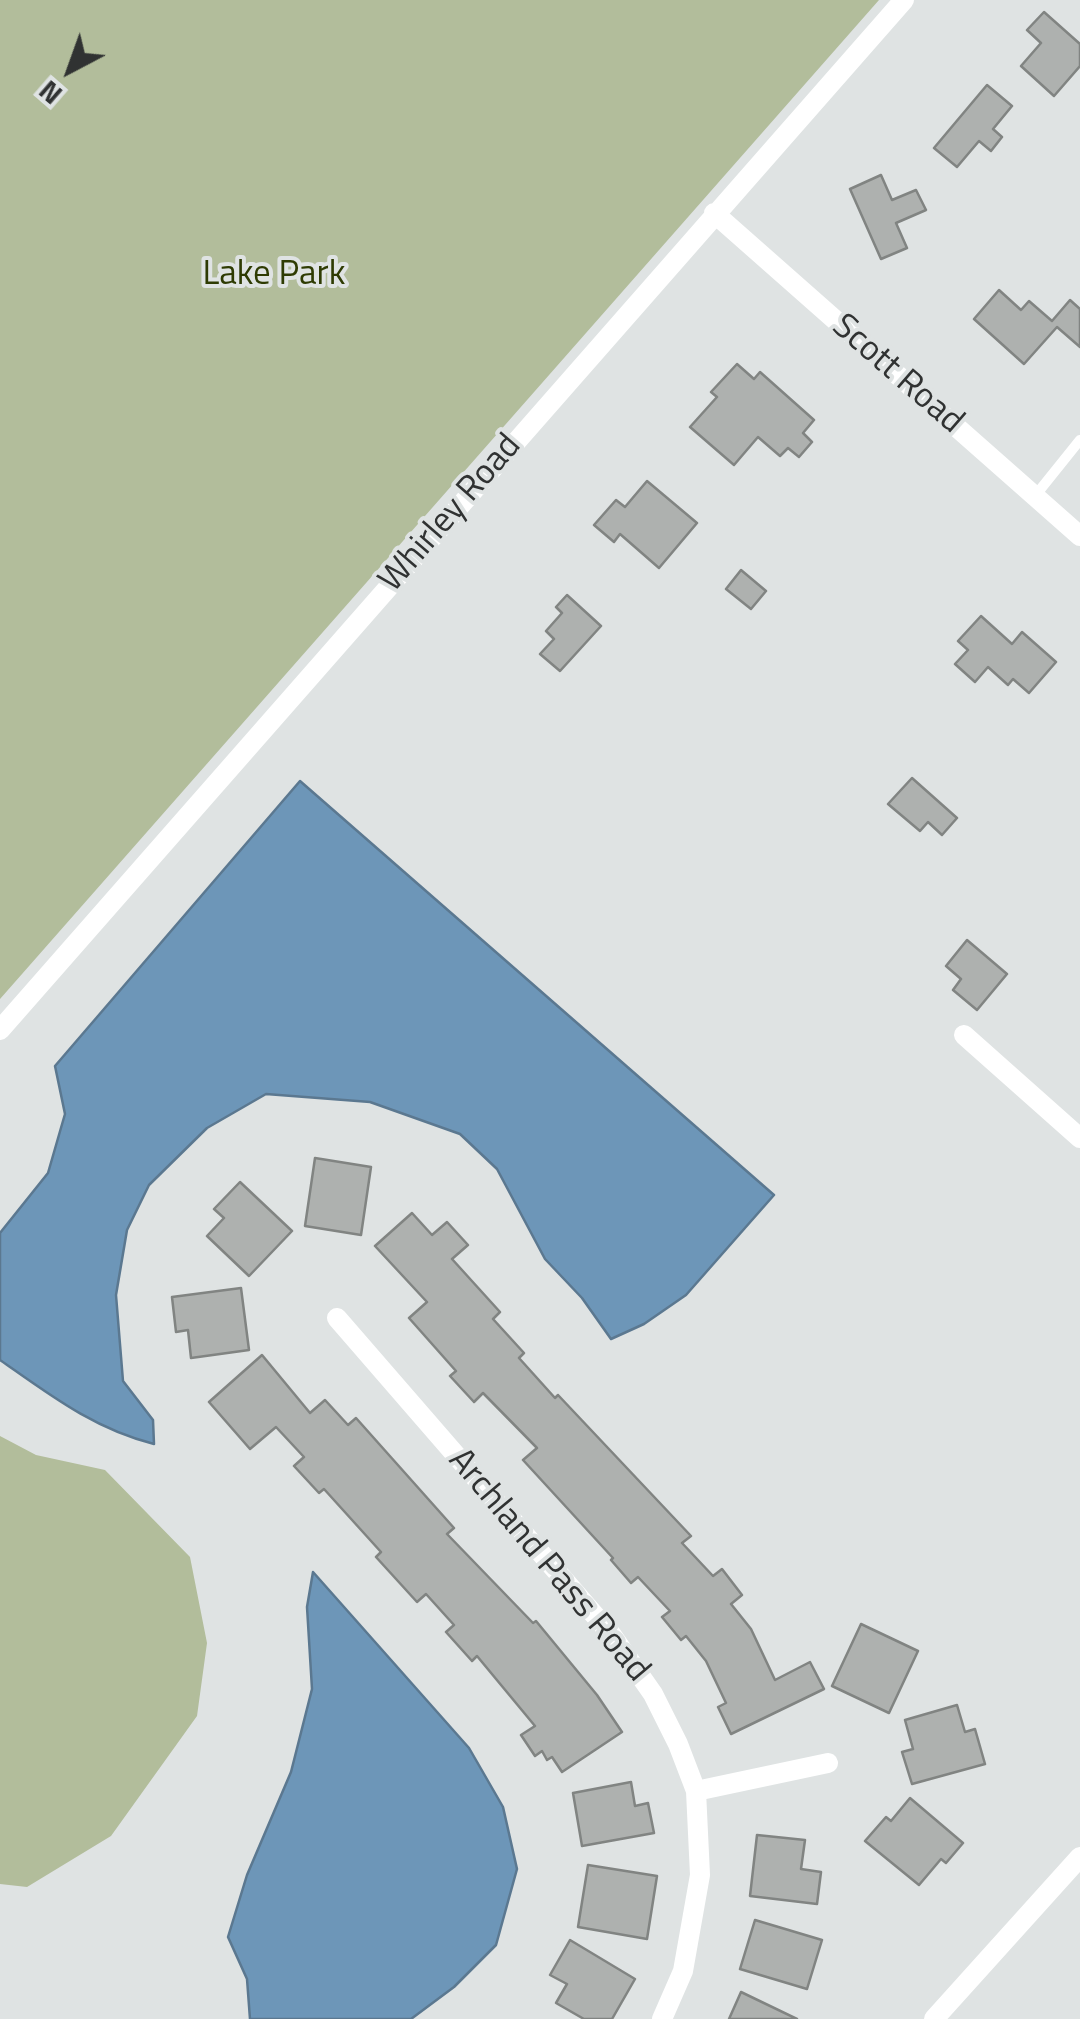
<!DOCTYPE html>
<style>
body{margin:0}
#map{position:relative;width:1080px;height:2019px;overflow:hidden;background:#dfe3e3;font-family:"Titillium Web",sans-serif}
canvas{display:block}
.north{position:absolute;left:20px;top:20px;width:100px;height:100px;-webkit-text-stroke:8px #dfe3e3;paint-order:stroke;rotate:221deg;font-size:28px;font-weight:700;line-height:40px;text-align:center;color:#303232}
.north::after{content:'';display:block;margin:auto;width:35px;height:45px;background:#303232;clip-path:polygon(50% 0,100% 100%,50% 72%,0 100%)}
</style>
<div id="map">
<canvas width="1080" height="2019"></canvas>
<div class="north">N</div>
</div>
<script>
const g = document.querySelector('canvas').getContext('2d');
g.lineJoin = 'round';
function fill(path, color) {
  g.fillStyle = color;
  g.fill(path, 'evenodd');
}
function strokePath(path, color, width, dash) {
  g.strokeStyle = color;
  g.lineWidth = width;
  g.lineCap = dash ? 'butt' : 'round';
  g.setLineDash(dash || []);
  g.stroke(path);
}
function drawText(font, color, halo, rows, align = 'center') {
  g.font = font + ' "Titillium Web",sans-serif';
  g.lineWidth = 8;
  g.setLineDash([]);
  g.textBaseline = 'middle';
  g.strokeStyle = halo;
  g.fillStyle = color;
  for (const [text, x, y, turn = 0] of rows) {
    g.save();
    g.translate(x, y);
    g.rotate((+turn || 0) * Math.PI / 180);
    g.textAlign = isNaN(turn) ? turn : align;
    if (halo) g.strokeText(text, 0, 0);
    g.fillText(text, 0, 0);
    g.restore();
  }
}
const green = new Path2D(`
 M 0,0 L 879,0 L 0,999 Z
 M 0,1436 L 36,1455 L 105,1470 L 190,1557 L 207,1643 L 197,1716 L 111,1836 L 27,1887 L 0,1884 Z`);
const water = new Path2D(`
 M 300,781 L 774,1195 L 686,1295 L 644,1324 L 611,1339 L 582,1298 L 545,1259 L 497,1169 L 460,1134 L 370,1102 L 266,1094 L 207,1128 L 149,1185 L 127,1230 L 116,1295 L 123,1381 L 153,1420 L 154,1444 C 94,1429 50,1395 0,1360 L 0,1233 L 48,1173 L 65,1114 L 55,1066 Z
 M 313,1572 L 469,1748 L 503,1807 L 517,1869 L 496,1945 L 454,1987 L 411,2019 L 250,2019 L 247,1979 L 228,1937 L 247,1875 L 291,1772 L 312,1689 L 307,1607 Z`);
const building = new Path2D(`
 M 1044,12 L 1080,44 L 1080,66 L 1054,96 L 1021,66 L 1041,43 L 1027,30 Z
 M 987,85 L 1012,106 L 993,129 L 1002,137 L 991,151 L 979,141 L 957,167 L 934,148 Z
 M 881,175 L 892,200 L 916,190 L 926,210 L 896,223 L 907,248 L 881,259 L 850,189 Z
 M 999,290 L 1021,310 L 1029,301 L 1052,321 L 1070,300 L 1080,309 L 1080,347 L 1057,327 L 1024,364 L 974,319 Z
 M 737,364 L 754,379 L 760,372 L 814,420 L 803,433 L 812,442 L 799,457 L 788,448 L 780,456 L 758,437 L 734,465 L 690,427 L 717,397 L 711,392 Z
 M 647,481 L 697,523 L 659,568 L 620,534 L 614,542 L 594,525 L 616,500 L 625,507 Z
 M 741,570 L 766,591 L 751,609 L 726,589 Z
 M 567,595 L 601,626 L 560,671 L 540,654 L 554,639 L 546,631 L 562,613 L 556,607 Z
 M 981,616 L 1012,644 L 1022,632 L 1056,662 L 1029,693 L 1013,679 L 1008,685 L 988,667 L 975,682 L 955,664 L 968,650 L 958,641 Z
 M 912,778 L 957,818 L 942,835 L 928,822 L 920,831 L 888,804 Z
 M 967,940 L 1007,974 L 977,1010 L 953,990 L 961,979 L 946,966 Z
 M 315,1158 L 371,1167 L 361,1235 L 305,1226 Z
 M 240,1182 L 292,1231 L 249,1276 L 207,1236 L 224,1218 L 214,1209 Z
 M 412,1213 L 432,1235 L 447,1222 L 468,1245 L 452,1259 L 500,1312 L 493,1319 L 524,1353 L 519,1358 L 555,1398 L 558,1395 L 691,1536 L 682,1543 L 713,1576 L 722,1569 L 742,1595 L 731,1604 L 751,1629 L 775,1680 L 810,1662 L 824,1689 L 731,1734 L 718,1707 L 726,1703 L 706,1661 L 686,1636 L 681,1640 L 662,1617 L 670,1611 L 638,1577 L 631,1583 L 611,1560 L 613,1558 L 523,1460 L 537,1448 L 483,1393 L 474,1402 L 450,1376 L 456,1371 L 409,1318 L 427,1302 L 375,1246 Z
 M 241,1288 L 249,1350 L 191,1358 L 188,1330 L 176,1332 L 172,1297 Z
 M 262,1355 L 310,1413 L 325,1400 L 348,1425 L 356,1418 L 454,1528 L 447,1534 L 533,1623 L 536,1621 L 597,1695 L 622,1732 L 562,1772 L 552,1757 L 547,1760 L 542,1751 L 535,1756 L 521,1735 L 535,1726 L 477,1656 L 472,1661 L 446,1632 L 454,1625 L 426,1594 L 417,1602 L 376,1557 L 381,1552 L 324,1489 L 319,1493 L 294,1466 L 304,1457 L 276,1427 L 250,1449 L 209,1402 Z
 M 861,1624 L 918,1651 L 889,1713 L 832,1686 Z
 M 957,1705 L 965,1732 L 975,1729 L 985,1764 L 912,1784 L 902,1752 L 913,1749 L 905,1720 Z
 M 631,1782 L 635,1806 L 648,1803 L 654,1833 L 582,1846 L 573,1793 Z
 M 910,1798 L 963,1843 L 946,1863 L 941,1859 L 919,1885 L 865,1841 L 886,1817 L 891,1821 Z
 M 757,1835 L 805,1840 L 801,1869 L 821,1872 L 817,1904 L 750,1896 Z
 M 588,1865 L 657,1876 L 647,1939 L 578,1927 Z
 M 755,1920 L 822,1940 L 807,1989 L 740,1969 Z
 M 570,1940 L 635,1979 L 612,2019 L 584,2019 L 556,2003 L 567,1984 L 550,1975 Z
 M 741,1992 L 797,2019 L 729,2019 Z`);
const lane = new Path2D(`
 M 1035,496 L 1080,440`);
const street = new Path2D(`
 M 714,213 L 1080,536
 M 0,1030 L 904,0
 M 964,1035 L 1080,1138
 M 337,1318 L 611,1634 L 653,1694 L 678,1744 L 696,1791 L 700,1875 L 683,1971 L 662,2019
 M 696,1791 L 828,1763
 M 934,2019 L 1080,1857`);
const parkNames = [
 ["Lake Park",274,275]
];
const streetNames = [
 ["Scott Road",897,375,41],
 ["Whirley Road",451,514,-49],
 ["Archland Pass Road",548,1566,50]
];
fill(green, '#b2bd9b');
fill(water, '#6d96b8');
strokePath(water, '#5b7890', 2.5);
fill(building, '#aeb1af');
strokePath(building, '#818482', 2.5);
strokePath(lane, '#fff', 10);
strokePath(street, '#fff', 20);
drawText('35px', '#2e3b03', '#dfe3e3', parkNames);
drawText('35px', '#303232', '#dfe3e3', streetNames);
</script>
